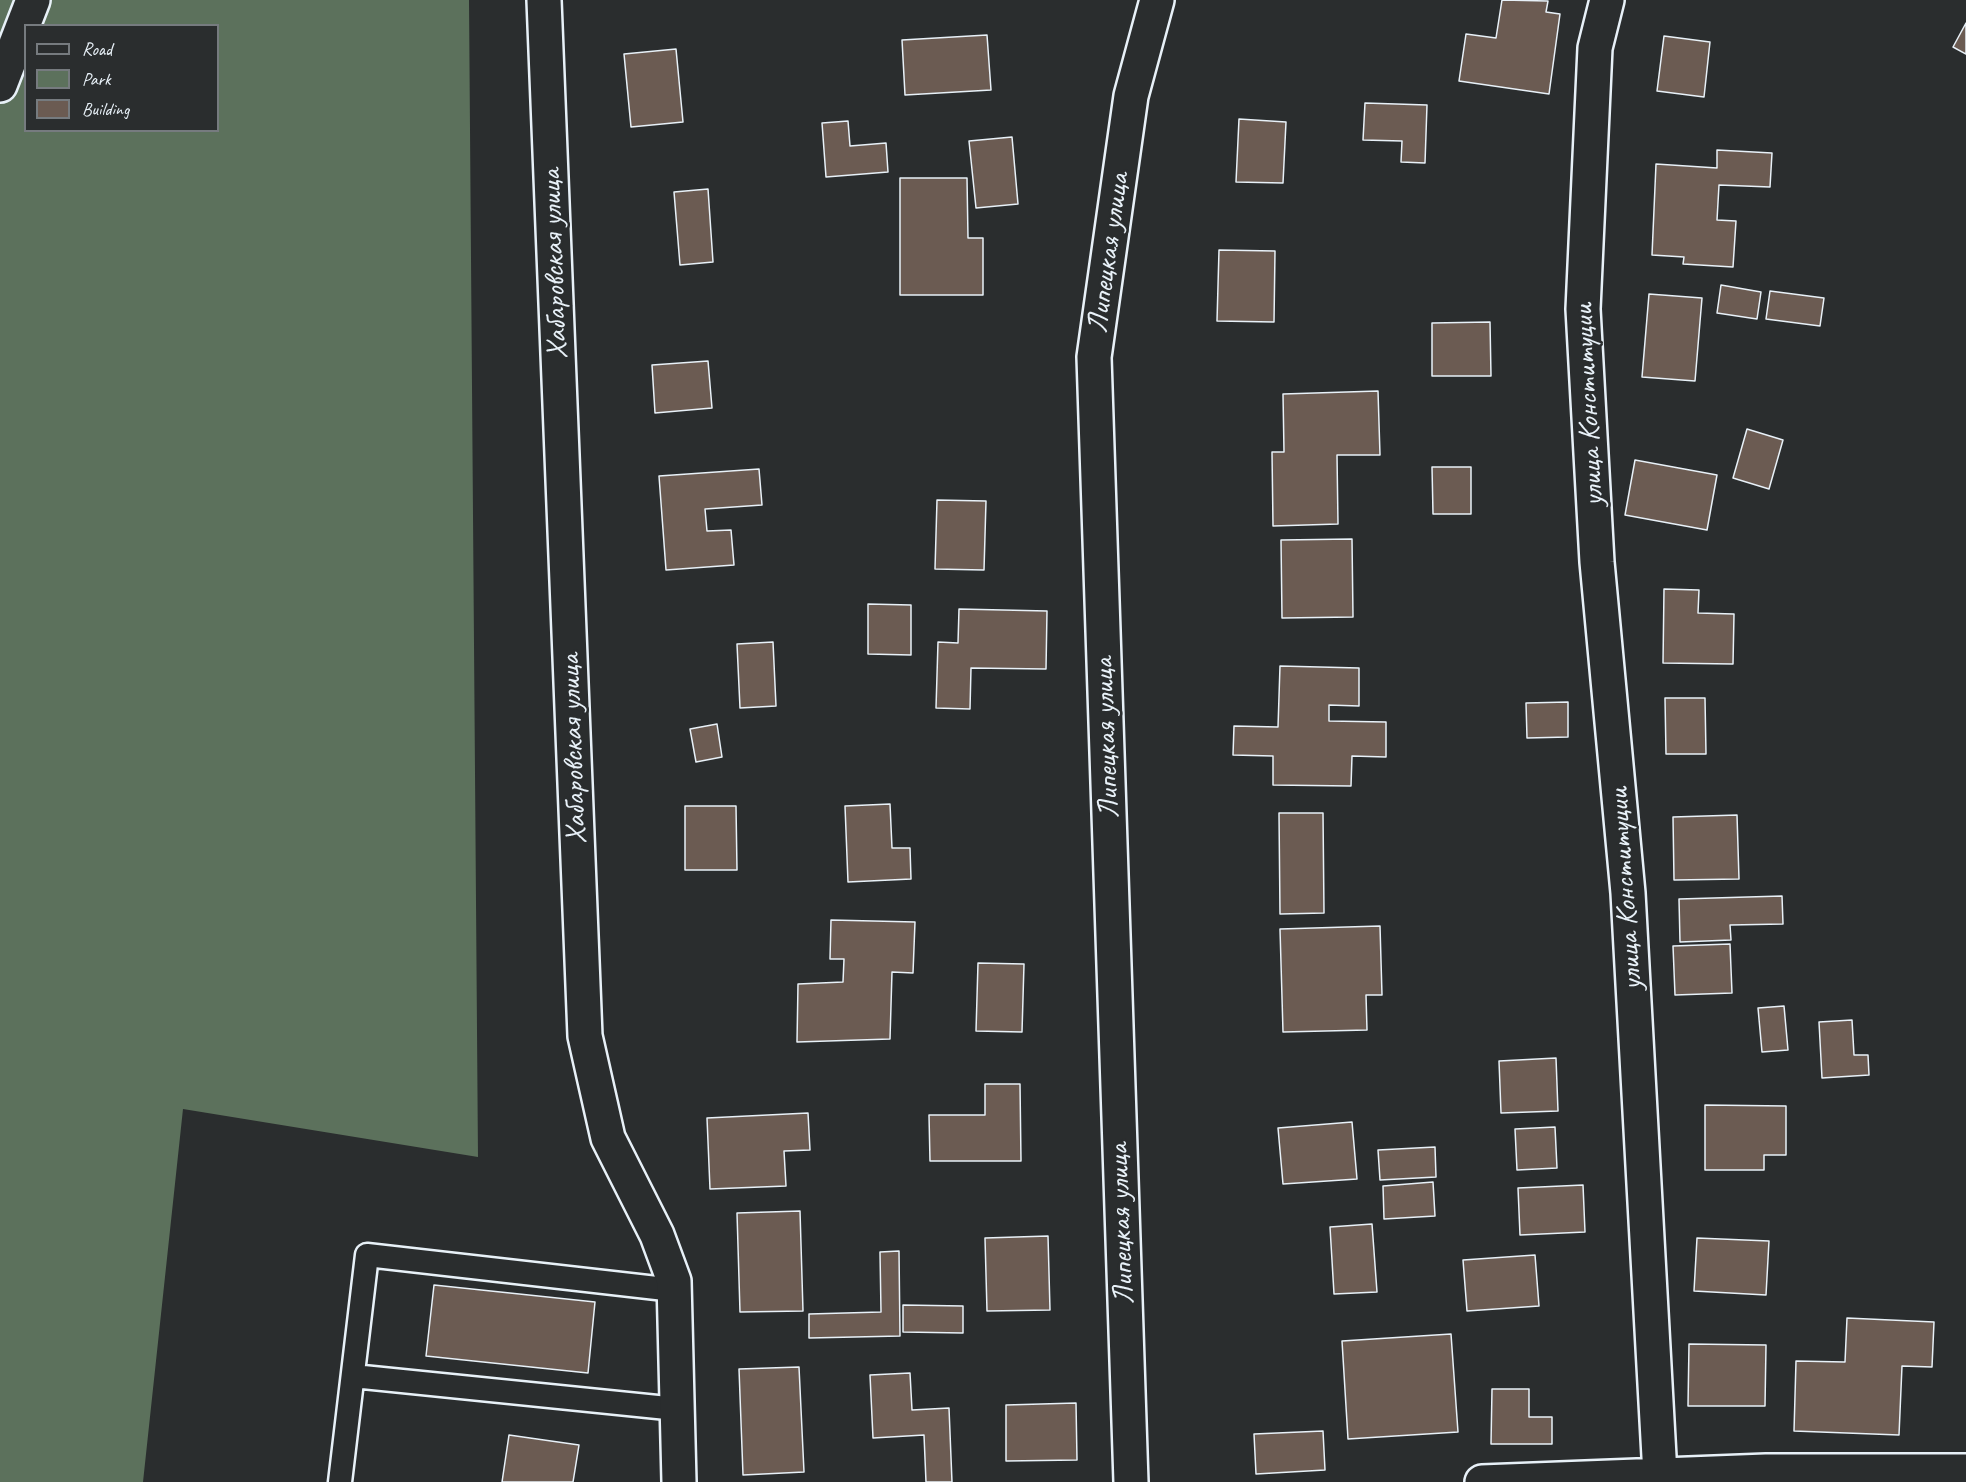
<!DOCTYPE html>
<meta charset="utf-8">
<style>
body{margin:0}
#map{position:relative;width:1966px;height:1482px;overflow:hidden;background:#2a2d2e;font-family:Caveat,sans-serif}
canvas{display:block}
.legend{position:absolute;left:24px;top:24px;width:195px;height:108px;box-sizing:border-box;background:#2a2d2e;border:2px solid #767b7f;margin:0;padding:8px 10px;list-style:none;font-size:18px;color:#e8f1f8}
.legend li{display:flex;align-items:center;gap:12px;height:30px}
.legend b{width:30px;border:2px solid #767b7f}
</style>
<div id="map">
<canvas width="1966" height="1482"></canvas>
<ul class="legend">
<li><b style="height:8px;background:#2a2d2e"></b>Road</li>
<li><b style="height:16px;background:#5c715c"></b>Park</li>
<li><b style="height:16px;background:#6b5b52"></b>Building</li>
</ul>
</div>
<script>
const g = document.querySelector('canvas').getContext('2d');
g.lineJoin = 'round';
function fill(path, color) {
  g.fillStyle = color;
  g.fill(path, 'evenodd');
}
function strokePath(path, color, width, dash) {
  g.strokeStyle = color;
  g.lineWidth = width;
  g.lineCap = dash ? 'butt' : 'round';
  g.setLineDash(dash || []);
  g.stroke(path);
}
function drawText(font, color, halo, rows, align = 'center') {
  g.font = font + ' Caveat,sans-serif';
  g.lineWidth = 5;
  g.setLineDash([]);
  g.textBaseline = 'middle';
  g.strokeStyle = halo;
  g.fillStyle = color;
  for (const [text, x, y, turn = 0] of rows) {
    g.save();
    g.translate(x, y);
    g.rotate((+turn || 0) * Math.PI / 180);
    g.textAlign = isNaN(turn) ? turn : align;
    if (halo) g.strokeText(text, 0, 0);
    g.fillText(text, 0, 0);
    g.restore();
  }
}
const green = new Path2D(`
 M 0,0 L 469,0 L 478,1157 L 183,1109 L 143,1482 L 0,1482 ZM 26,26 L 218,26 L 218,130 L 26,130 Z`);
const building = new Path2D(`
 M 1502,0 L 1548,1 L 1546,12 L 1560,14 L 1549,94 L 1459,81 L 1466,34 L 1496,38 Z
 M 1966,23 L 1966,54 L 1953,47 Z
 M 987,35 L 991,90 L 905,95 L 902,40 Z
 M 1664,36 L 1710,42 L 1704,97 L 1657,91 Z
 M 676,49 L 683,122 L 631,127 L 624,54 Z
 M 1365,103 L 1427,105 L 1425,163 L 1401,162 L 1402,141 L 1363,140 Z
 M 1239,119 L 1286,122 L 1283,183 L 1236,182 Z
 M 848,121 L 850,146 L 886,143 L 888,172 L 826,177 L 822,123 Z
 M 1012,137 L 1018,204 L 976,208 L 969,141 Z
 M 1717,150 L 1772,153 L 1770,187 L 1719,185 L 1717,220 L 1736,221 L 1733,267 L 1683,264 L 1684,257 L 1652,255 L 1656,164 L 1717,168 Z
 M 900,178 L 967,178 L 968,238 L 983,238 L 983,295 L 900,295 Z
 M 708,189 L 713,262 L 680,265 L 674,192 Z
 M 1219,250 L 1275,251 L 1274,322 L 1217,321 Z
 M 1721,285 L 1761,292 L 1757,319 L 1717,313 Z
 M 1770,291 L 1824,298 L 1820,326 L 1766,319 Z
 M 1649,294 L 1702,298 L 1695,381 L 1642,377 Z
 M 1490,322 L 1491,376 L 1432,376 L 1432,323 Z
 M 708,361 L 712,408 L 655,413 L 652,365 Z
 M 1378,391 L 1380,455 L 1337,455 L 1338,524 L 1273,526 L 1272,452 L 1284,452 L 1283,394 Z
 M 1747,429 L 1783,440 L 1769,489 L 1733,478 Z
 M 1635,460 L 1717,475 L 1707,530 L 1625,515 Z
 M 1432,467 L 1471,467 L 1471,514 L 1433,514 Z
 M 759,469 L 762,505 L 705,509 L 707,531 L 731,530 L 734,565 L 666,570 L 659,476 Z
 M 937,500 L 986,501 L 984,570 L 935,569 Z
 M 1352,539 L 1353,617 L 1282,618 L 1281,540 Z
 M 1664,589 L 1699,590 L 1698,613 L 1734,614 L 1733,664 L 1663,663 Z
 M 868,604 L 911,605 L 911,655 L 868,654 Z
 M 959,609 L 1047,611 L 1046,669 L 971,668 L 970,709 L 936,708 L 938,642 L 958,643 Z
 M 773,642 L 776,706 L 740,708 L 737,644 Z
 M 1280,666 L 1359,668 L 1359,706 L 1329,705 L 1329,721 L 1386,722 L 1386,757 L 1352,756 L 1351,786 L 1273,785 L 1273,756 L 1233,755 L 1234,726 L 1278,727 Z
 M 1665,698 L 1705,698 L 1706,754 L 1666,754 Z
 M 1568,702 L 1568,737 L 1527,738 L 1526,703 Z
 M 717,724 L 722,757 L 696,762 L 690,729 Z
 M 890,804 L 892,848 L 910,848 L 911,879 L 848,882 L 845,806 Z
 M 685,806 L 736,806 L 737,870 L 685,870 Z
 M 1279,813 L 1323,813 L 1324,913 L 1280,914 Z
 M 1737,815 L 1739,879 L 1674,880 L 1673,817 Z
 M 1782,896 L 1783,924 L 1730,925 L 1731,940 L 1680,942 L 1679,899 Z
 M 831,920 L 915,922 L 913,973 L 892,972 L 890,1039 L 797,1042 L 798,984 L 843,982 L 844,959 L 830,959 Z
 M 1380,926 L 1382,995 L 1366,995 L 1367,1030 L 1283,1032 L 1280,929 Z
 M 1730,944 L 1732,993 L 1675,995 L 1673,946 Z
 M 978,963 L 1024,964 L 1022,1032 L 976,1031 Z
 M 1784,1006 L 1788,1050 L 1762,1052 L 1758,1008 Z
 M 1852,1020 L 1854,1055 L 1868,1055 L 1869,1075 L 1822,1078 L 1819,1022 Z
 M 1556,1058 L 1558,1111 L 1501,1113 L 1499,1061 Z
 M 985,1084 L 1020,1084 L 1021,1161 L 930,1161 L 929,1115 L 985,1115 Z
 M 1705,1105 L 1786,1106 L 1786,1155 L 1764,1155 L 1764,1170 L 1705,1170 Z
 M 808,1113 L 810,1150 L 784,1151 L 786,1186 L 710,1189 L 707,1118 Z
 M 1352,1122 L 1357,1179 L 1283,1184 L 1278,1128 Z
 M 1555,1127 L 1557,1168 L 1517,1170 L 1515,1129 Z
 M 1435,1147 L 1436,1177 L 1380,1180 L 1378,1150 Z
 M 1433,1182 L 1435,1216 L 1384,1219 L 1383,1186 Z
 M 1583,1185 L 1585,1232 L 1520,1235 L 1518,1188 Z
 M 800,1211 L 803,1311 L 740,1312 L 737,1213 Z
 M 1372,1224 L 1377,1292 L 1334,1294 L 1330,1227 Z
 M 1048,1236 L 1050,1310 L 987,1311 L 985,1238 Z
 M 1697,1238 L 1769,1241 L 1766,1295 L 1694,1291 Z
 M 899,1251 L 900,1336 L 809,1338 L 809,1314 L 881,1312 L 880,1252 Z
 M 1535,1255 L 1539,1306 L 1467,1311 L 1463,1260 Z
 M 434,1285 L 595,1302 L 588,1373 L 426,1356 Z
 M 903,1305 L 963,1306 L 963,1333 L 903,1332 Z
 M 1847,1318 L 1934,1322 L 1932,1367 L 1902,1366 L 1899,1435 L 1794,1431 L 1796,1361 L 1845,1362 Z
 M 1451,1334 L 1458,1432 L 1348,1439 L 1342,1341 Z
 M 1689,1344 L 1766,1345 L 1765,1406 L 1688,1406 Z
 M 799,1367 L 804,1472 L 743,1475 L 739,1369 Z
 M 910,1373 L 912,1410 L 949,1408 L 952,1482 L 926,1482 L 924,1435 L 873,1438 L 870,1375 Z
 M 1492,1389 L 1529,1389 L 1529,1417 L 1552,1417 L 1552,1444 L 1491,1444 Z
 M 1076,1403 L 1077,1460 L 1006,1461 L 1006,1405 Z
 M 1323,1431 L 1325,1470 L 1256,1474 L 1254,1434 Z
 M 509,1435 L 579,1445 L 573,1482 L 502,1482 Z`);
const service = new Path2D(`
 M 353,1376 L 677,1409
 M 340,1482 L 367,1255 L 674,1290`);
const minor = new Path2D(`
 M 544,0 L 585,1036 L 608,1138 L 657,1235 L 674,1281 L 679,1482
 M 1607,0 L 1595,48 L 1583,309 L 1597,562 L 1628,893 L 1660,1475
 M 1131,1482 L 1094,357 L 1131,96 L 1157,0
 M 1482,1482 L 1766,1471 L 1966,1471`);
const tertiary = new Path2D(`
 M 0,85 L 33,0`);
const streetNames = [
 ["Липецкая улица",1109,253,-82],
 ["Хабаровская улица",555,264,-92],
 ["улица Конституции",1589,405,-93],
 ["Липецкая улица",1107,738,-92],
 ["Хабаровская улица",574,749,-92],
 ["улица Конституции",1626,889,-94],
 ["Липецкая улица",1122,1224,-92]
];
fill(green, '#5c715c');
fill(building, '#6b5b52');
strokePath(building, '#e8f1f8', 1.5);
strokePath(service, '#e8f1f8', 27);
strokePath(minor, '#e8f1f8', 38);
strokePath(tertiary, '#e8f1f8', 38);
strokePath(service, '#2a2d2e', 22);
strokePath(minor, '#2a2d2e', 33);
strokePath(tertiary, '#2a2d2e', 33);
drawText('30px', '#e8f1f8', '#2a2d2e', streetNames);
</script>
